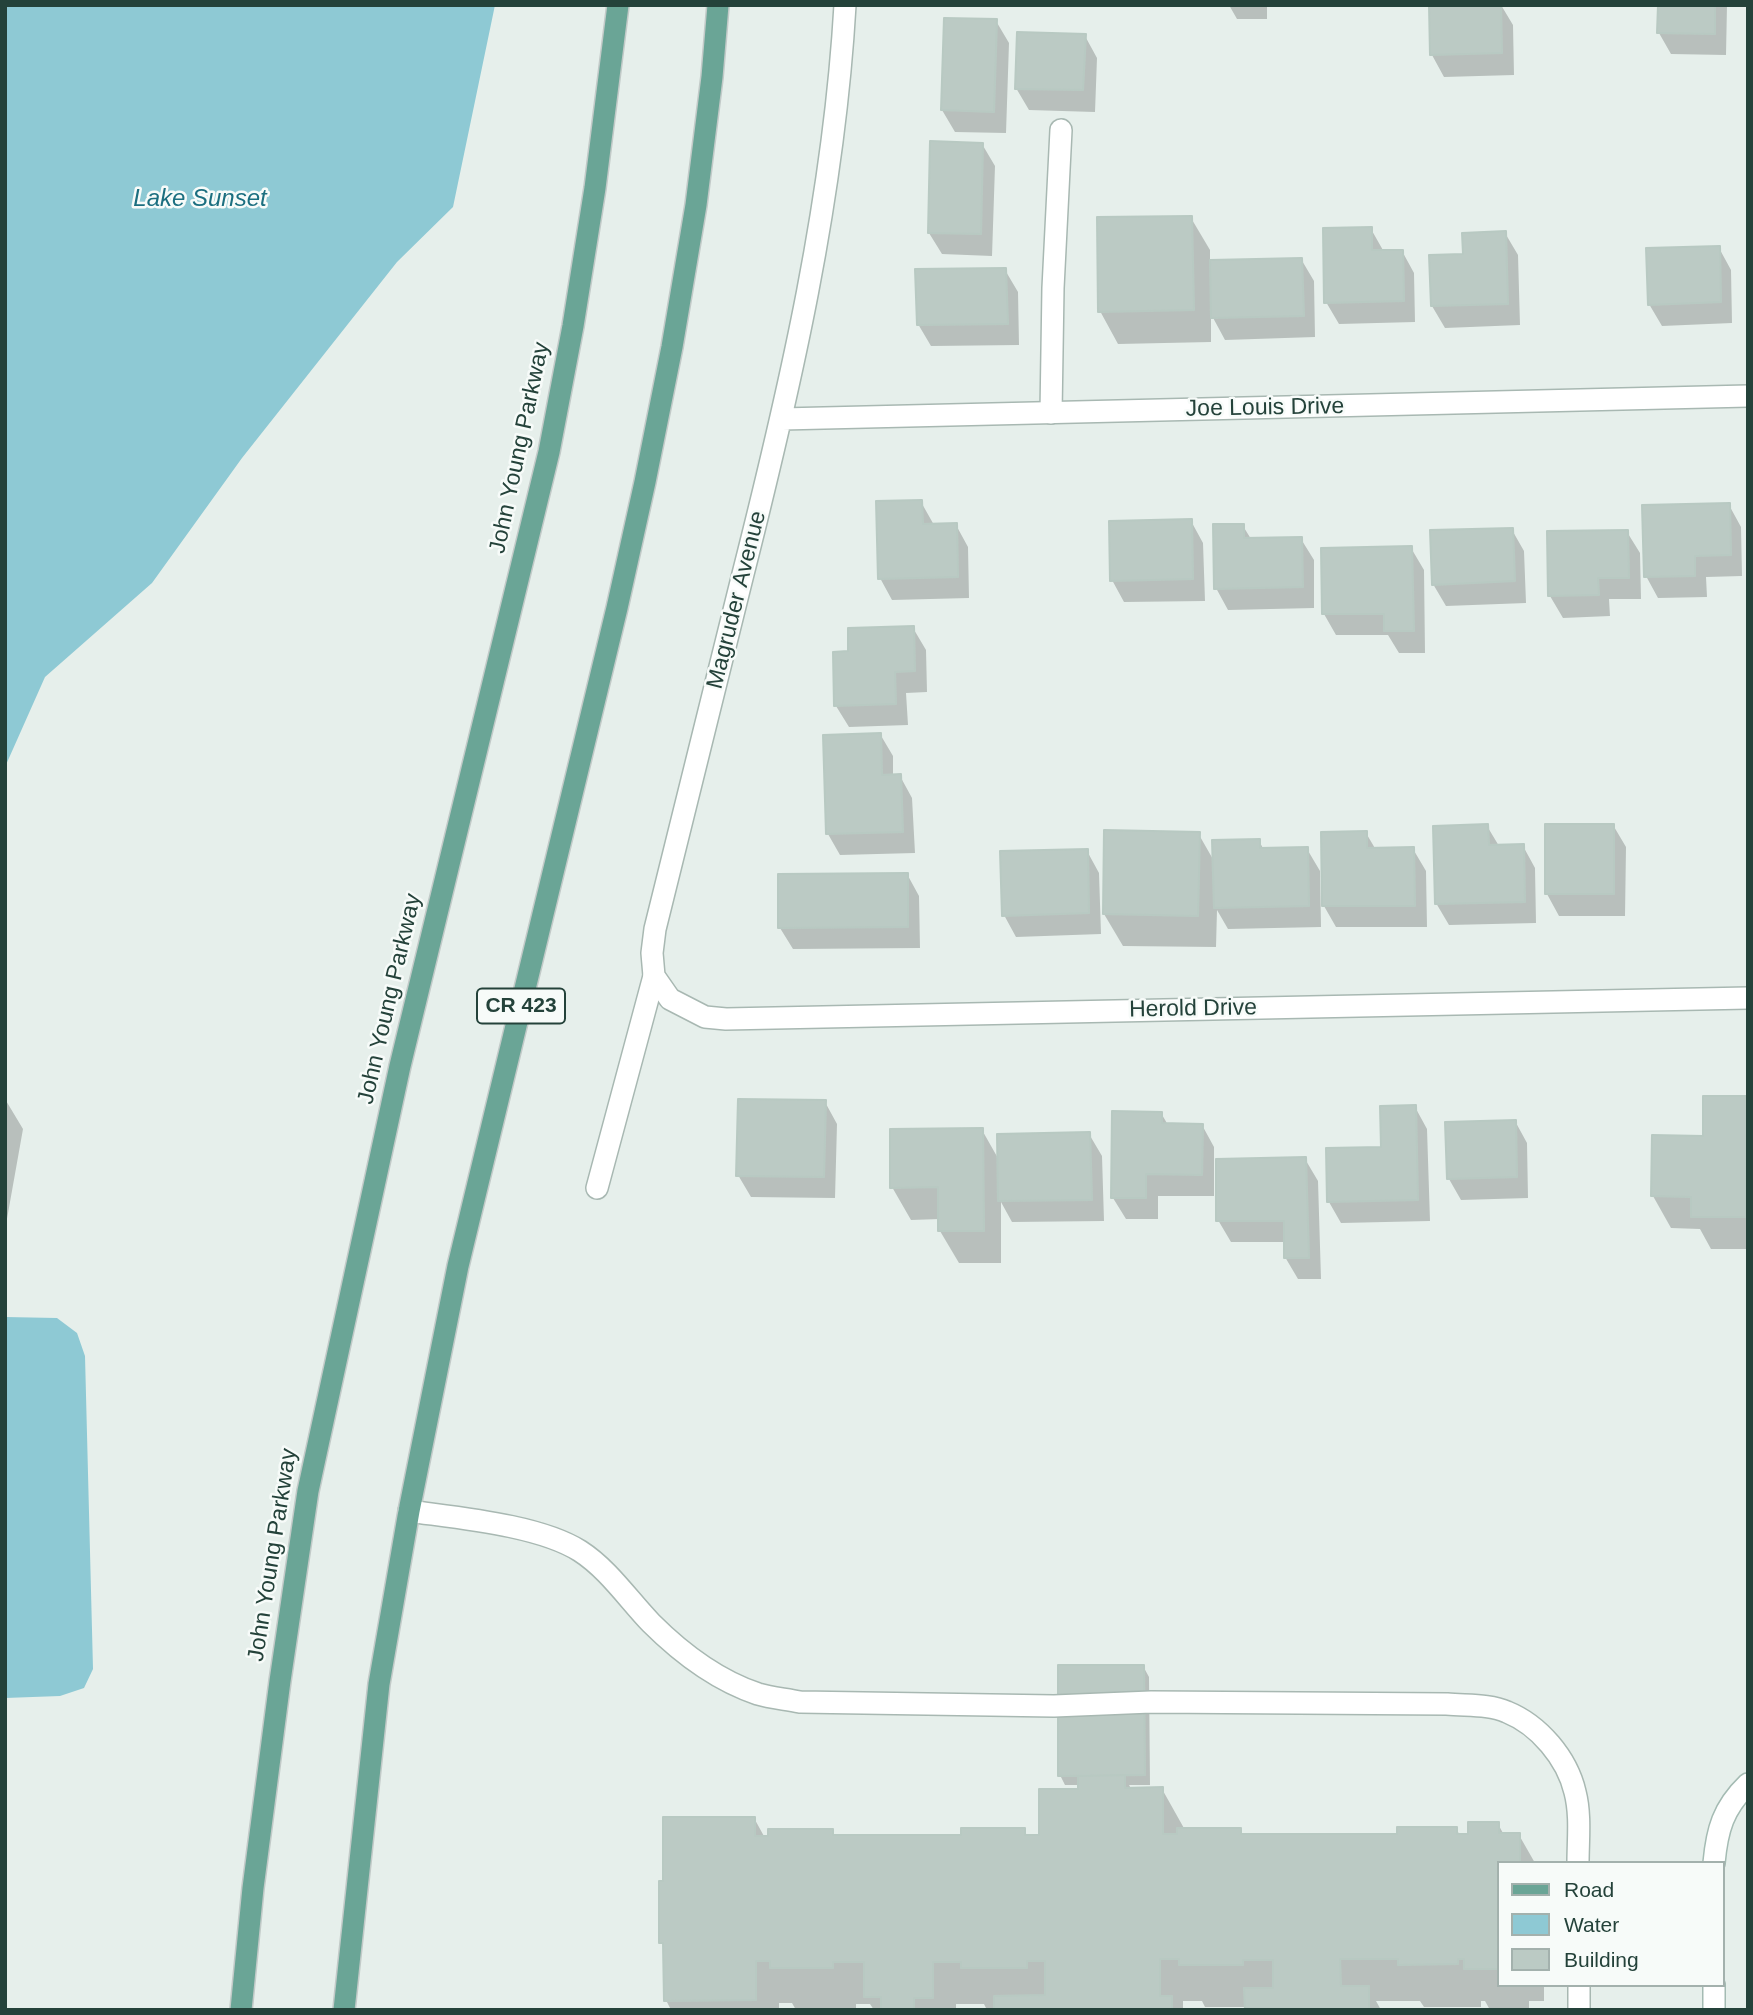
<!DOCTYPE html>
<style>
body{margin:0}
#map{position:relative;width:1753px;height:2015px;overflow:hidden;background:#e6efeb;font-family:Arial,sans-serif}
canvas{display:block}
.frame{position:absolute;inset:0;border:7px solid #24423a;pointer-events:none}
.legend{position:absolute;left:1497px;top:1861px;width:228px;height:126px;box-sizing:border-box;background:#f7fbf9;border:2px solid #a3b1ad;margin:0;padding:9px 12px;list-style:none;font-size:21px;color:#24423a}
.legend li{display:flex;align-items:center;gap:14px;height:35px}
.legend b{width:35px;border:2px solid #a3b1ad}
</style>
<div id="map">
<canvas width="1753" height="2015"></canvas>
<div class="frame"></div>
<ul class="legend">
<li><b style="height:9px;background:#6aa596"></b>Road</li>
<li><b style="height:19px;background:#8ec9d4"></b>Water</li>
<li><b style="height:19px;background:#bbcac4"></b>Building</li>
</ul>
</div>
<script>
const g = document.querySelector('canvas').getContext('2d');
g.lineJoin = 'round';
function fill(path, color) {
  g.fillStyle = color;
  g.fill(path, 'evenodd');
}
function strokePath(path, color, width, dash) {
  g.strokeStyle = color;
  g.lineWidth = width;
  g.lineCap = dash ? 'butt' : 'round';
  g.setLineDash(dash || []);
  g.stroke(path);
}
function drawText(font, color, halo, rows, align = 'center') {
  g.font = font + ' Arial,sans-serif';
  g.lineWidth = 5;
  g.setLineDash([]);
  g.textBaseline = 'middle';
  g.strokeStyle = halo;
  g.fillStyle = color;
  for (const [text, x, y, turn = 0] of rows) {
    g.save();
    g.translate(x, y);
    g.rotate((+turn || 0) * Math.PI / 180);
    g.textAlign = isNaN(turn) ? turn : align;
    if (halo) g.strokeText(text, 0, 0);
    g.fillText(text, 0, 0);
    g.restore();
  }
}
const water = new Path2D(`
 M 5,5 L 495,5 L 453,207 L 397,262 L 242,458 L 152,583 L 45,677 L 5,767 Z
 M 5,1317 L 57,1318 L 77,1333 L 85,1356 L 93,1669 L 84,1688 L 60,1696 L 5,1698 Z`);
const shadow = new Path2D(`
 M 1229,5 L 1267,5 L 1267,19 L 1237,19 Z
 M 1430,5 L 1501,5 L 1513,25 L 1514,75 L 1444,77 L 1432,55 Z
 M 1659,5 L 1727,5 L 1726,55 L 1671,54 L 1659,33 Z
 M 996,21 L 1009,43 L 1006,133 L 955,132 L 942,110 Z
 M 1085,36 L 1097,58 L 1095,112 L 1029,110 L 1016,88 Z
 M 982,144 L 995,166 L 992,256 L 942,254 L 929,233 Z
 M 1191,218 L 1210,250 L 1210,262 L 1301,259 L 1314,281 L 1315,337 L 1225,340 L 1211,314 L 1211,342 L 1118,344 L 1100,311 Z
 M 1371,229 L 1384,252 L 1402,251 L 1414,273 L 1415,322 L 1339,324 L 1326,302 Z
 M 1505,233 L 1518,255 L 1520,325 L 1445,328 L 1432,306 L 1431,257 L 1465,256 Z
 M 1719,248 L 1731,270 L 1732,323 L 1662,326 L 1649,304 Z
 M 1005,270 L 1018,292 L 1019,345 L 931,346 L 918,324 Z
 M 921,502 L 934,525 L 956,525 L 968,547 L 969,598 L 892,600 L 880,578 Z
 M 1729,505 L 1741,527 L 1742,576 L 1706,577 L 1707,597 L 1658,598 L 1646,576 Z
 M 1191,521 L 1203,543 L 1205,601 L 1124,602 L 1112,580 Z
 M 1243,526 L 1251,539 L 1301,539 L 1314,560 L 1314,608 L 1228,610 L 1216,588 Z
 M 1512,530 L 1524,551 L 1526,603 L 1446,606 L 1433,584 Z
 M 1627,532 L 1640,553 L 1641,599 L 1609,599 L 1610,616 L 1563,618 L 1550,596 L 1549,533 Z
 M 1411,548 L 1424,570 L 1425,653 L 1399,653 L 1388,635 L 1336,635 L 1324,614 Z
 M 913,628 L 926,650 L 927,692 L 906,693 L 908,725 L 849,727 L 836,706 L 850,653 Z
 M 880,734 L 893,756 L 893,776 L 900,776 L 912,798 L 915,853 L 840,855 L 828,834 Z
 M 1613,825 L 1626,847 L 1625,916 L 1559,916 L 1547,894 Z
 M 1487,826 L 1499,846 L 1523,846 L 1535,868 L 1536,923 L 1449,925 L 1436,903 Z
 M 1198,833 L 1214,861 L 1259,841 L 1264,850 L 1307,849 L 1320,871 L 1321,927 L 1228,929 L 1217,910 L 1216,947 L 1123,946 L 1104,914 Z
 M 1366,833 L 1376,850 L 1413,849 L 1426,871 L 1427,927 L 1336,927 L 1324,906 Z
 M 1087,851 L 1099,873 L 1101,934 L 1016,937 L 1004,915 Z
 M 907,874 L 919,896 L 920,948 L 793,949 L 780,928 Z
 M 1746,1098 L 1748,1101 L 1748,1249 L 1711,1249 L 1700,1229 L 1671,1228 L 1653,1196 L 1705,1138 Z
 M 5,1099 L 23,1129 L 5,1230 Z
 M 825,1102 L 837,1124 L 835,1198 L 751,1197 L 738,1175 Z
 M 1415,1107 L 1427,1129 L 1430,1221 L 1341,1223 L 1329,1202 L 1383,1148 Z
 M 1161,1113 L 1168,1125 L 1202,1125 L 1214,1147 L 1214,1196 L 1158,1196 L 1158,1219 L 1126,1219 L 1113,1198 Z
 M 1515,1121 L 1527,1143 L 1528,1198 L 1461,1200 L 1449,1179 Z
 M 982,1130 L 999,1160 L 1089,1134 L 1102,1156 L 1104,1221 L 1012,1222 L 1001,1202 L 1001,1263 L 959,1263 L 940,1231 L 940,1219 L 911,1220 L 892,1187 Z
 M 1305,1159 L 1318,1181 L 1321,1279 L 1298,1279 L 1285,1257 L 1285,1242 L 1231,1242 L 1218,1220 Z
 M 1143,1666 L 1149,1677 L 1150,1785 L 1129,1785 L 1132,1790 L 1162,1789 L 1185,1830 L 1240,1830 L 1244,1836 L 1398,1836 L 1456,1829 L 1460,1835 L 1470,1835 L 1498,1824 L 1504,1835 L 1519,1835 L 1535,1863 L 1499,1863 L 1499,1985 L 1544,1985 L 1544,2001 L 1529,2001 L 1529,2010 L 1490,2010 L 1485,2001 L 1481,2001 L 1481,2007 L 1424,2007 L 1420,2001 L 1376,2001 L 1381,2010 L 1246,2010 L 1246,2007 L 1205,2007 L 1202,2001 L 1183,2001 L 1183,2010 L 987,2010 L 984,2004 L 956,2004 L 956,2010 L 874,2010 L 870,2004 L 856,2004 L 856,2010 L 796,2010 L 792,2003 L 779,2003 L 779,2010 L 671,2010 L 666,2000 L 665,1949 L 661,1942 L 754,1818 L 765,1838 L 832,1831 L 835,1837 L 963,1837 L 1024,1830 L 1028,1837 L 1041,1837 L 1080,1791 L 1080,1785 L 1065,1785 L 1060,1775 Z`);
const building = new Path2D(`
 M 1429,5 L 1501,5 L 1502,53 L 1430,55 Z
 M 1658,5 L 1715,5 L 1715,34 L 1657,33 Z
 M 944,18 L 997,19 L 994,112 L 941,110 Z
 M 1017,32 L 1086,34 L 1083,90 L 1015,89 Z
 M 930,141 L 983,143 L 981,234 L 928,233 Z
 M 1192,216 L 1194,310 L 1098,312 L 1097,217 Z
 M 1372,227 L 1372,250 L 1403,250 L 1404,301 L 1324,303 L 1323,228 Z
 M 1506,231 L 1508,304 L 1431,306 L 1429,255 L 1463,254 L 1462,233 Z
 M 1720,246 L 1721,302 L 1648,305 L 1646,248 Z
 M 1302,258 L 1304,316 L 1211,318 L 1210,260 Z
 M 1006,268 L 1008,324 L 917,325 L 915,269 Z
 M 922,500 L 923,524 L 957,523 L 958,577 L 878,579 L 876,501 Z
 M 1730,503 L 1731,555 L 1695,556 L 1695,576 L 1644,577 L 1642,505 Z
 M 1192,519 L 1193,579 L 1110,581 L 1109,521 Z
 M 1213,524 L 1244,524 L 1244,538 L 1302,537 L 1303,587 L 1214,589 Z
 M 1513,528 L 1515,581 L 1432,585 L 1430,530 Z
 M 1628,530 L 1629,578 L 1598,578 L 1599,595 L 1548,596 L 1547,531 Z
 M 1412,546 L 1414,631 L 1384,631 L 1384,614 L 1322,614 L 1321,548 Z
 M 914,626 L 915,671 L 895,672 L 896,704 L 834,706 L 833,652 L 848,651 L 848,628 Z
 M 881,733 L 882,775 L 901,774 L 903,832 L 826,834 L 823,735 Z
 M 1488,824 L 1489,845 L 1524,844 L 1525,902 L 1435,904 L 1433,826 Z
 M 1545,824 L 1614,824 L 1614,894 L 1545,894 Z
 M 1104,830 L 1200,832 L 1198,916 L 1103,914 Z
 M 1367,831 L 1367,848 L 1414,847 L 1415,906 L 1322,906 L 1321,832 Z
 M 1260,839 L 1260,848 L 1308,847 L 1309,906 L 1214,908 L 1212,840 Z
 M 1088,849 L 1089,913 L 1002,916 L 1000,851 Z
 M 908,873 L 908,927 L 778,928 L 778,874 Z
 M 1703,1096 L 1747,1096 L 1746,1217 L 1691,1217 L 1691,1197 L 1651,1196 L 1652,1135 L 1703,1136 Z
 M 738,1099 L 826,1100 L 824,1177 L 736,1176 Z
 M 1416,1105 L 1418,1200 L 1327,1202 L 1326,1148 L 1381,1147 L 1380,1106 Z
 M 1112,1111 L 1162,1112 L 1162,1123 L 1203,1124 L 1202,1175 L 1146,1174 L 1146,1198 L 1111,1198 Z
 M 1516,1120 L 1517,1177 L 1447,1179 L 1445,1122 Z
 M 983,1128 L 984,1231 L 938,1231 L 938,1187 L 890,1188 L 890,1129 Z
 M 1090,1132 L 1092,1200 L 998,1201 L 997,1134 Z
 M 1306,1157 L 1309,1258 L 1284,1258 L 1284,1221 L 1216,1221 L 1216,1159 Z
 M 1058,1665 L 1144,1665 L 1145,1775 L 1058,1776 Z
 M 1125,1775 L 1125,1788 L 1163,1787 L 1163,1834 L 1177,1834 L 1177,1828 L 1241,1828 L 1241,1834 L 1397,1834 L 1397,1827 L 1457,1827 L 1457,1834 L 1468,1834 L 1468,1822 L 1499,1822 L 1499,1833 L 1520,1833 L 1520,1863 L 1499,1863 L 1499,1969 L 1464,1969 L 1464,1959 L 1458,1959 L 1458,1964 L 1398,1965 L 1398,1959 L 1340,1959 L 1341,1986 L 1369,1986 L 1369,2010 L 1245,2010 L 1244,1988 L 1273,1988 L 1273,1960 L 1243,1960 L 1243,1965 L 1179,1965 L 1179,1959 L 1160,1959 L 1160,1996 L 1172,1996 L 1172,2010 L 994,2010 L 994,1996 L 1045,1995 L 1045,1961 L 1027,1961 L 1027,1968 L 961,1968 L 961,1962 L 933,1962 L 933,1998 L 914,1998 L 914,2009 L 881,2009 L 881,1997 L 864,1997 L 864,1962 L 833,1962 L 833,1968 L 770,1968 L 770,1961 L 756,1961 L 756,2000 L 664,2001 L 663,1943 L 659,1943 L 659,1881 L 663,1881 L 663,1817 L 755,1817 L 755,1836 L 768,1836 L 768,1829 L 833,1829 L 833,1835 L 961,1835 L 961,1828 L 1025,1828 L 1025,1835 L 1039,1835 L 1039,1789 L 1078,1789 L 1078,1776 Z`);
const lane = new Path2D(`
 M 1051,413 L 1053,288 L 1061,130
 M 597,1188 L 654,976
 M 409,1511 C 458,1518 539,1525 580,1551 C 608,1569 628,1599 651,1623 C 682,1654 716,1680 758,1694 C 771,1698 786,1699 800,1702 L 1054,1706 L 1151,1702 L 1447,1704 C 1467,1706 1489,1704 1507,1712 C 1539,1725 1567,1758 1575,1792 C 1581,1815 1578,1840 1578,1863
 M 1579,1985 L 1579,2010`);
const street = new Path2D(`
 M 845,5 C 834,198 790,388 743,574 C 714,692 684,811 655,929 L 652,953 L 654,976 L 670,999 L 705,1017 L 726,1019 L 1748,998
 M 782,419 L 1748,396`);
const secondary = new Path2D(`
 M 1714,1863 C 1717,1830 1723,1808 1748,1784
 M 1714,1985 L 1714,2010`);
const primary = new Path2D(`
 M 241,2010 L 253,1888 L 280,1681 L 308,1491 L 400,1066 L 549,452 L 573,326 L 595,188 L 618,5
 M 344,2010 L 379,1684 L 409,1511 L 458,1266 L 617,608 L 645,482 L 672,347 L 696,205 L 712,77 L 718,5`);
const shields = [
 [521,1006,88]
];
const shieldNames = [
 ["CR 423",521,1006]
];
const streetNames = [
 ["Joe Louis Drive",1265,408,-1],
 ["John Young Parkway",520,448,-78],
 ["Magruder Avenue",737,600,-76],
 ["John Young Parkway",390,999,-77],
 ["Herold Drive",1193,1009,-1],
 ["John Young Parkway",273,1555,-81]
];
const waterNames = [
 ["Lake Sunset",200,199]
];
fill(water, '#8ec9d4');
fill(shadow, '#0003');
fill(building, '#bbcac4');
strokePath(building, '#b8c9c2', 2);
strokePath(lane, '#a8b8b2', 24);
strokePath(street, '#a8b8b2', 24);
strokePath(secondary, '#a4bbb3', 24);
strokePath(primary, '#c2cac8', 24);
strokePath(lane, '#fff', 21);
strokePath(street, '#fff', 21);
strokePath(secondary, '#fff', 21);
strokePath(primary, '#6aa596', 21);
for (const [x, y, w] of shields) {
  const box = new Path2D();
  box.roundRect(x - w / 2, y - 17.5, w, 35, 5);
  g.fillStyle = '#f7fbf9';
  g.fill(box);
  strokePath(box, '#24423a', 2);
}
drawText('bold 21px', '#24423a', null, shieldNames);
drawText('23px', '#24423a', '#f7fbf9', streetNames);
drawText('italic 24px', '#1c6f80', '#f7fbf9', waterNames);
</script>
